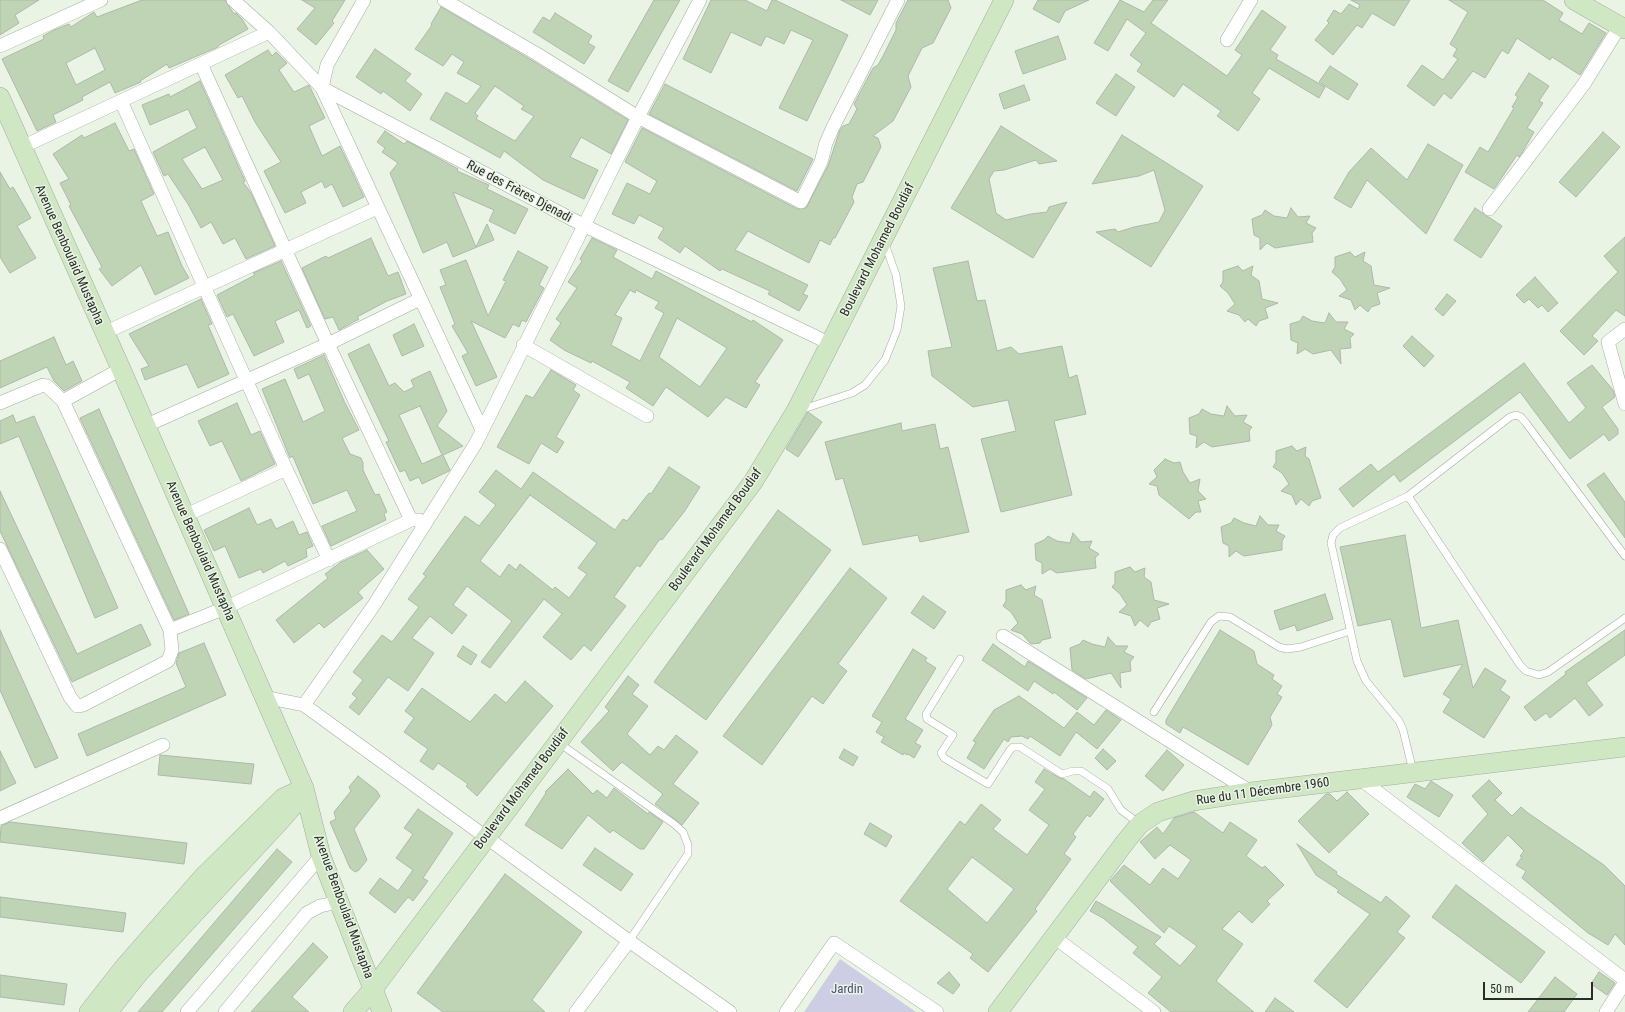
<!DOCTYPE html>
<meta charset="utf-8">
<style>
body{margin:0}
#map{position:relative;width:1625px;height:1012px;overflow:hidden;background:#e9f4e5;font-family:"Roboto Condensed",sans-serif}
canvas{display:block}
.scale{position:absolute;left:1483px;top:982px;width:110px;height:18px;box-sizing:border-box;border:2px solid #292d28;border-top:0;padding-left:5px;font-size:12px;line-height:14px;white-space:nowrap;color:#292d28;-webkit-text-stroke:3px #e9f4e5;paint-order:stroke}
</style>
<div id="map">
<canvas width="1625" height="1012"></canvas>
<div class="scale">50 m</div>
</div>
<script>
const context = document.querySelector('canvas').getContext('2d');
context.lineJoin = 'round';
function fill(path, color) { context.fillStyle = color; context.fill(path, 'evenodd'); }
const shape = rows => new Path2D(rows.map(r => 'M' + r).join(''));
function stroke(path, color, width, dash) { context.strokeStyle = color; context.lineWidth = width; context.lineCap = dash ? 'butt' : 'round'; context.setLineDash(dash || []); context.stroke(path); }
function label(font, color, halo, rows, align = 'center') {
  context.font = font + ' "Roboto Condensed",sans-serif'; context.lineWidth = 3; context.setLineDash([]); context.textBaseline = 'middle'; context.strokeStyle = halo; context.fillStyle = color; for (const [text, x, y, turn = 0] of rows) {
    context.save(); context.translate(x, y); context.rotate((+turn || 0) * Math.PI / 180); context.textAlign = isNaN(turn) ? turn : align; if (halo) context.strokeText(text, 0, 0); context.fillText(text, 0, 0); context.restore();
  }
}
const green = shape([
 [840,959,916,1012,804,1012]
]);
const building = shape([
 [0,0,39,0,15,15,19,23,0,35,0,0],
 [142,0,225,0,234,14,236,13,242,19,248,29,219,45,218,47,169,68,167,64,140,81,141,82,115,93,110,82,82,97,83,100,53,115,56,122,37,131,2,59,44,39,43,36,54,30,69,24,71,27,94,12,97,17,142,0],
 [95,48,105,70,76,85,66,63,95,48],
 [302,0,345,0,332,21,334,23,316,45,297,29,315,8,302,0],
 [654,0,680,0,628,92,608,81,654,0],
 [711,0,745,0,767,11,772,0,775,0,848,35,807,121,779,108,813,40,791,30,784,44,766,36,761,46,731,32,711,73,683,59,711,0],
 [841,0,878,0,870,15,841,0],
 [908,0,948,0,951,8,933,43,922,48,908,76,911,87,893,121,873,136,878,138,881,147,863,182,857,184,852,197,854,202,835,238,833,238,830,245,820,240,809,263,748,231,735,250,808,285,803,294,808,296,799,311,768,294,770,291,722,269,720,271,685,246,680,253,658,238,664,228,639,215,634,224,612,214,627,183,650,194,657,181,625,162,642,128,797,209,806,208,828,166,840,130,843,126,849,124,857,109,854,104,873,68,878,65,883,56,896,30,896,23,908,0],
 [1038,0,1089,0,1065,11,1059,23,1033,9,1038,0],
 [1120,0,1144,12,1153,0,1168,0,1151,23,1227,76,1242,55,1235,50,1262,10,1286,27,1270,50,1278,55,1276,59,1325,87,1319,98,1269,68,1252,93,1260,99,1238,131,1217,116,1221,111,1183,84,1174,97,1137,71,1142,64,1130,55,1146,33,1127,19,1108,51,1094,43,1120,0],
 [1351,0,1410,0,1394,26,1372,13,1362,28,1357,25,1333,55,1315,40,1329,23,1327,21,1334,10,1341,14,1349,4,1358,9,1360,5,1351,0],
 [1449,0,1543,0,1563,13,1559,20,1582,34,1589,23,1606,33,1580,75,1552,57,1550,60,1517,38,1508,54,1502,50,1485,78,1473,71,1451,99,1444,93,1434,106,1407,86,1422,65,1443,80,1458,59,1453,56,1457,49,1450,44,1468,12,1449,0],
 [441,7,533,61,628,120,611,154,581,137,570,157,598,170,584,199,543,180,504,151,500,158,430,119,446,92,467,104,481,86,457,73,464,62,452,54,443,66,415,49,432,25,431,24,441,7],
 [495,86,524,106,521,109,534,116,515,141,476,119,478,116,475,113,495,86],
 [555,13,592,36,588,43,595,47,584,64,533,32,543,17,550,21,555,13],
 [1058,36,1066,59,1023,74,1015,51,1058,36],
 [375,49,411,74,405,81,422,94,410,111,383,91,381,94,356,77,375,49],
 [268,50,272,56,276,52,287,63,279,70,294,92,309,85,310,87,325,118,309,126,322,156,340,146,364,197,343,207,332,184,325,188,322,181,301,192,306,203,285,213,264,171,281,162,255,122,242,96,238,98,225,75,268,50],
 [1330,66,1358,84,1348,100,1319,82,1330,66],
 [1529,73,1549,86,1539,101,1543,103,1527,128,1534,132,1522,153,1519,157,1517,155,1494,189,1465,172,1480,147,1488,152,1514,108,1512,107,1518,97,1515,95,1529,73],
 [1116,74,1135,87,1116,116,1096,103,1116,74],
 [200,81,245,181,243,182,251,193,275,246,246,259,235,238,223,244,211,222,201,228,188,204,168,174,164,176,153,152,197,128,188,109,150,125,142,105,169,94,170,97,200,81],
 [205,147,223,180,202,189,182,159,205,147],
 [665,84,813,159,797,191,649,114,665,84],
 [1024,85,1030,100,1004,109,999,94,1024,85],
 [115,123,129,151,134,149,154,194,141,201,157,236,168,232,182,266,189,278,155,295,141,265,112,286,99,269,102,267,69,206,71,205,60,183,69,179,53,154,82,135,84,138,115,123],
 [1001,126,1057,161,1039,164,1036,160,1004,170,994,171,989,179,996,213,1006,220,1031,214,1047,212,1049,207,1067,202,1033,258,951,208,1001,126],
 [385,131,404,144,407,141,458,169,457,171,489,185,487,189,528,209,515,234,489,221,494,210,453,192,476,247,487,224,494,240,453,257,447,242,423,253,390,173,398,163,382,152,385,148,377,142,385,131],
 [1603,132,1620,147,1576,197,1559,182,1603,132],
 [1122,135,1203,186,1151,267,1096,232,1115,229,1118,232,1134,227,1159,222,1165,210,1154,170,1139,176,1092,184,1122,135],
 [1428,144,1463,165,1426,234,1367,180,1351,208,1334,198,1349,172,1371,148,1407,180,1428,144],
 [0,172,10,189,13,187,31,218,17,226,36,258,10,273,0,257,0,172],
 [1291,208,1298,217,1310,216,1306,223,1316,228,1312,233,1313,242,1275,248,1267,243,1260,250,1260,238,1254,235,1252,219,1262,215,1265,210,1274,216,1287,218,1291,208],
 [1475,208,1502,226,1481,258,1454,240,1475,208],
 [1625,237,1625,316,1616,310,1592,336,1598,341,1584,355,1560,331,1618,272,1604,256,1625,237],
 [371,238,388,276,398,272,406,294,387,301,357,317,359,319,339,330,333,317,325,319,302,268,326,256,328,258,371,238],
 [592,238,617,250,613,257,652,279,656,271,752,322,753,320,783,340,755,382,760,385,746,408,726,397,708,417,666,387,653,406,626,388,630,382,592,361,591,363,564,350,550,340,561,323,556,319,577,288,568,282,582,261,580,259,592,238],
 [630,290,635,293,636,290,659,302,655,308,664,313,640,361,611,345,622,318,615,315,630,290],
 [677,318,727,348,700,387,659,357,677,318],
 [518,251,548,267,539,285,544,288,526,322,522,320,519,327,513,324,505,338,471,321,497,377,476,386,462,356,468,353,452,326,455,324,440,287,446,285,440,270,466,260,488,316,506,281,503,280,518,251],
 [1350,252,1355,257,1365,252,1363,261,1371,266,1374,285,1390,288,1377,293,1380,304,1371,307,1368,312,1360,305,1355,310,1351,300,1339,296,1347,290,1340,279,1332,272,1335,267,1335,257,1350,252],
 [281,261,311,326,307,328,299,310,275,321,284,342,254,356,233,314,227,317,217,295,255,275,253,273,281,261],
 [968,261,977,301,985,300,997,351,1011,347,1019,354,1062,346,1069,378,1077,375,1086,414,1054,421,1072,495,1001,512,981,439,1016,431,1008,400,973,407,932,376,928,351,952,347,933,268,968,261],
 [1238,266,1243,271,1253,266,1251,275,1259,281,1262,299,1278,303,1265,308,1268,318,1259,321,1256,326,1248,319,1245,322,1239,315,1227,311,1235,304,1228,293,1220,286,1223,282,1223,271,1238,266],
 [1535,277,1558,303,1548,312,1542,305,1538,308,1529,299,1524,303,1516,295,1535,277],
 [1447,294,1456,301,1443,316,1435,309,1447,294],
 [201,299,212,324,208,325,229,374,198,388,187,364,145,380,141,369,149,366,129,334,201,299],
 [1329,313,1336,322,1348,322,1344,329,1354,334,1350,338,1351,348,1340,349,1341,364,1331,350,1313,354,1305,349,1297,354,1298,343,1291,340,1290,324,1300,321,1303,316,1312,321,1325,323,1329,313],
 [414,324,424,346,402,356,393,335,414,324],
 [1412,336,1434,356,1424,367,1403,346,1412,336],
 [54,337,66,365,73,361,82,381,64,391,54,381,47,367,0,388,0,361,54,337],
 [369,344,389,386,395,383,404,392,414,387,411,380,430,371,447,411,437,426,463,446,443,455,450,470,449,471,422,484,419,477,410,481,405,470,400,472,386,442,389,441,348,354,369,344],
 [420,406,442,455,422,464,399,415,420,406],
 [324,355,344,401,359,430,342,438,350,454,361,458,363,463,363,470,375,495,379,494,387,512,384,514,386,520,331,546,322,526,357,511,347,490,313,504,294,459,292,456,290,458,262,389,285,379,303,422,325,411,309,374,298,379,294,369,324,355],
 [1524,363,1569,423,1586,408,1567,383,1592,365,1613,390,1615,397,1602,407,1618,429,1618,434,1609,441,1604,434,1570,459,1520,392,1400,482,1394,474,1353,507,1339,489,1371,464,1378,472,1524,363],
 [551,370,576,385,573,390,580,395,556,437,564,442,557,453,541,443,529,464,497,447,526,395,533,398,551,370],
 [237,403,251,435,260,431,275,464,241,481,222,441,210,446,198,421,237,403],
 [1227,406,1235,416,1247,415,1243,422,1252,427,1249,431,1250,441,1212,447,1204,442,1196,448,1197,436,1190,434,1189,418,1199,414,1202,409,1211,414,1224,416,1227,406],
 [99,409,189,614,174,620,80,418,99,409],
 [808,412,822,422,798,457,786,449,808,412],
 [13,415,16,423,34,416,118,608,95,618,19,436,0,444,0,421,13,415],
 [901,423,902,431,935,424,940,449,948,447,969,532,920,542,918,535,863,545,843,478,836,480,825,442,901,423],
 [1292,446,1297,451,1306,447,1305,456,1309,459,1321,498,1312,501,1309,506,1301,499,1296,505,1292,495,1281,491,1289,484,1282,473,1273,467,1276,462,1276,451,1292,446],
 [1165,459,1174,463,1180,462,1183,472,1190,483,1200,479,1198,491,1206,499,1198,501,1201,512,1196,512,1189,519,1159,495,1157,486,1149,484,1157,477,1154,470,1165,459],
 [669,467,700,487,684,512,662,540,660,539,640,567,637,565,614,597,626,606,591,651,584,645,571,660,543,637,562,614,544,599,490,668,481,662,512,621,467,586,453,605,467,615,452,634,430,616,412,638,434,653,408,691,388,677,359,715,349,707,357,698,352,694,363,680,353,672,382,635,392,642,419,607,408,599,426,576,423,574,448,539,465,516,479,526,496,505,479,492,496,470,521,489,533,472,615,530,623,519,627,521,649,493,651,494,669,467],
 [530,495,597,543,578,568,587,574,569,598,555,587,553,590,520,564,516,570,509,564,500,577,480,561,530,495],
 [1604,473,1625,502,1625,538,1587,485,1604,473],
 [0,491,77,654,141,624,151,645,72,682,0,531,0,491],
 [249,508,257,525,271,519,276,529,293,521,299,535,307,532,313,546,306,549,307,557,288,566,285,561,263,573,261,569,239,578,225,546,214,551,204,530,249,508],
 [778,510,831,550,706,720,654,682,778,510],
 [1260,516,1268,525,1279,525,1276,531,1285,536,1282,541,1282,550,1244,556,1236,551,1229,557,1229,546,1223,543,1221,527,1231,523,1234,518,1244,523,1256,526,1260,516],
 [1073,533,1081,542,1092,541,1089,548,1099,554,1095,558,1096,568,1057,573,1050,569,1042,574,1042,563,1036,560,1035,544,1044,540,1048,536,1057,541,1070,543,1073,533],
 [1405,535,1421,628,1458,620,1473,688,1485,668,1506,681,1500,690,1510,697,1484,738,1443,712,1451,699,1443,694,1463,664,1404,677,1391,619,1358,626,1340,547,1405,535],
 [367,550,384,569,358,592,363,598,324,628,319,623,294,643,276,620,328,578,325,574,341,562,367,550],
 [1130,567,1135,572,1145,568,1144,577,1151,582,1154,600,1169,604,1157,608,1160,619,1151,622,1148,627,1140,620,1135,626,1131,616,1119,612,1127,605,1120,594,1112,587,1115,583,1115,572,1130,567],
 [850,568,887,598,838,664,847,671,823,704,812,696,762,765,723,736,850,568],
 [1021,585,1026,590,1036,586,1034,595,1042,600,1051,638,1042,640,1040,643,1031,644,1022,634,1011,630,1018,623,1011,612,1003,606,1006,601,1006,590,1021,585],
 [1325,594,1333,619,1297,631,1295,625,1280,630,1274,611,1325,594],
 [923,596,946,612,934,629,911,613,923,596],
 [0,630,58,758,35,768,0,690,0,630],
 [1220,630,1254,651,1257,664,1274,675,1272,679,1282,686,1277,694,1282,697,1270,717,1272,725,1248,765,1183,727,1180,733,1166,724,1166,720,1220,630],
 [1625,630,1625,655,1586,683,1603,705,1589,716,1575,698,1550,718,1546,713,1535,721,1524,707,1566,674,1565,672,1625,630],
 [1108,637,1116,646,1128,646,1124,652,1134,657,1130,662,1131,671,1120,673,1121,688,1111,673,1086,679,1072,670,1070,648,1080,644,1083,640,1092,644,1105,647,1108,637],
 [204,643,226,695,87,756,78,734,186,687,176,663,179,653,204,643],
 [993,644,1025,667,1028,661,1087,698,1077,710,1054,692,1053,694,1034,681,1028,691,982,660,993,644],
 [463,646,477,655,471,665,457,656,463,646],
 [913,649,927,658,925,661,936,668,905,719,923,730,915,743,921,746,914,758,908,754,907,755,904,753,903,755,881,742,884,737,876,732,882,722,872,716,913,649],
 [628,676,639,685,632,694,648,706,627,734,650,755,658,746,664,750,676,735,698,752,673,784,699,803,682,825,655,804,663,794,622,762,613,771,581,742,609,711,605,707,628,676],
 [525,681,553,706,477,796,466,786,468,784,438,763,433,770,420,761,428,749,404,732,414,718,405,711,422,688,470,722,495,694,506,703,525,681],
 [1019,696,1064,728,1077,712,1094,725,1106,710,1121,720,1097,749,1076,732,1060,756,1030,736,1028,739,1022,736,1011,737,1008,742,1004,739,984,769,967,758,976,742,973,741,994,710,1019,696],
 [844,749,858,757,853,766,839,758,844,749],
 [1103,749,1116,761,1107,770,1095,758,1103,749],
 [1167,750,1184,765,1163,791,1145,776,1167,750],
 [0,751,16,783,0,791,0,751],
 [160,755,254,764,251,784,158,775,160,755],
 [568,769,593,794,597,790,607,798,614,788,648,814,649,812,663,822,644,849,640,849,613,830,610,833,588,815,562,849,525,825,546,793,545,792,568,769],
 [1044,769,1060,778,1064,779,1090,797,1094,791,1104,799,1090,817,1087,815,1073,834,1076,837,1064,854,1071,859,1035,909,1037,911,988,972,970,958,973,954,900,901,960,821,965,825,981,804,1001,820,993,829,1027,855,1049,825,1029,810,1045,789,1035,782,1044,769],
 [972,857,1014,889,987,923,947,889,972,857],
 [358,776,377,791,380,796,354,829,367,860,359,870,355,872,350,868,330,822,336,819,334,812,351,791,349,787,358,776],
 [1489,780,1502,793,1495,800,1512,816,1521,807,1528,813,1604,865,1625,886,1625,945,1615,934,1608,945,1588,933,1522,878,1526,871,1516,865,1522,857,1520,856,1524,851,1508,835,1483,862,1462,843,1488,814,1472,796,1489,780],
 [1431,781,1453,795,1439,817,1407,797,1415,784,1425,789,1431,781],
 [1347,792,1369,814,1329,853,1298,821,1326,794,1330,794,1337,801,1347,792],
 [418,809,453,833,423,878,428,881,413,901,408,897,395,913,369,893,380,878,398,891,413,870,396,858,413,834,404,828,418,809],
 [1194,812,1223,833,1230,822,1257,840,1246,856,1262,868,1265,866,1284,885,1267,901,1270,904,1252,923,1239,911,1222,929,1243,944,1216,981,1254,1012,1171,1012,1148,993,1162,977,1133,953,1138,947,1103,918,1090,911,1096,901,1161,937,1154,944,1180,966,1197,946,1169,926,1164,933,1110,881,1124,865,1150,885,1163,868,1178,879,1191,860,1170,845,1155,859,1140,842,1157,827,1163,834,1174,818,1194,812],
 [10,822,187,843,184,864,0,842,1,826,10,822],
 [870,823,892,836,886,847,864,834,870,823],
 [1297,844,1337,872,1336,874,1381,903,1386,896,1410,916,1397,932,1405,938,1347,1008,1314,981,1370,914,1337,892,1339,890,1316,875,1297,844],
 [595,848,633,874,621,891,583,865,595,848],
 [277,849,292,862,162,1012,138,1012,277,849],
 [505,874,582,932,532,1000,545,1012,443,1012,417,993,505,874],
 [1456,885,1545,952,1521,983,1432,917,1456,885],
 [0,897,126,913,123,932,0,917,0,897],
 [313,943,328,957,292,997,309,1012,251,1012,313,943],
 [949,972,960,985,953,994,937,983,949,972],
 [1599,972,1615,983,1607,995,1591,984,1599,972],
 [0,975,67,984,64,1005,0,997,0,975],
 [1555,977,1577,994,1564,1012,1528,1012,1555,977],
 [1275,998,1294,1012,1265,1012,1275,998]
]);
const lane = shape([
 [800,410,852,393,865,385,885,360,897,330,901,306,896,275,885,244],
 [1408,496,1520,665,1526,671,1539,675,1548,672,1625,618],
 [960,659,926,714,927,719,953,735,941,753,944,758,988,784,1010,750,1013,747,1020,747,1062,774,1073,771,1081,771,1108,789,1121,810,1140,824],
 [1154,712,1211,622,1219,616,1230,617,1279,647,1287,649,1301,647,1350,631],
 [559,743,674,824,683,832,688,845,688,854,629,941],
 [1413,771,1403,730,1399,721,1366,681,1357,661,1331,543,1333,535,1340,528,1408,496,1510,417,1516,415,1521,417,1526,423,1625,556]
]);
const street = shape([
 [233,0,269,32,322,88,583,225,831,344],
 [364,0,327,65,322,88,482,430],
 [444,0,537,54,638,117,801,202,821,162,826,143,833,127,898,0],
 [1227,40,1251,0],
 [0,46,101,0],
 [201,64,328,344,411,520],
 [121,101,286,469,329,560],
 [22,147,269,32],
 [1489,209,1584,84,1620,26],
 [1625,329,1608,342,1625,404],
 [104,333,377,208],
 [523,345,647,416],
 [63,401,121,369],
 [0,403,43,385,47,386,63,401,170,630,172,650,168,661,83,705,77,706,70,697,0,549],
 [145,426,328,344,420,299],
 [184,516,286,469],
 [170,630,225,608,411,520,419,520],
 [1003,636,1251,792],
 [264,697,304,705,629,941,730,1012],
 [304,705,374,605,476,443,638,117,700,0],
 [1359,778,1625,980],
 [0,818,163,745],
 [1054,937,1154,1012],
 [187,1012,321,856],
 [225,1012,307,913,320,906,339,902],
 [576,1012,629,941],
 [786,1012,834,943,937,1012],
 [1606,1012,1625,982]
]);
const secondary = shape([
 [1574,0,1625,29],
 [0,97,121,369,304,788,321,856,382,1012],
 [89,1012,126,965,203,877,283,798,304,788],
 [108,1012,138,974,280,821,294,805,304,788],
 [353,1012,373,989,753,482,796,411,1004,0],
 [998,1012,1126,841,1140,824,1158,812,1193,801,1251,792,1625,747]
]);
const streetNames = [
 ["Rue des Frères Djenadi",519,192,28],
 ["Boulevard Mohamed Boudiaf",878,250,-63],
 ["Avenue Benboulaid Mustapha",69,255,66],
 ["Boulevard Mohamed Boudiaf",716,530,-54],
 ["Avenue Benboulaid Mustapha",200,551,66],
 ["Boulevard Mohamed Boudiaf",522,789,-53],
 ["Rue du 11 Décembre 1960",1263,792,-8],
 ["Avenue Benboulaid Mustapha",343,907,70]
];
const parkNames = [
 ["Jardin",847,990]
];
fill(green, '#cdcee4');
fill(building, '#bed4b5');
stroke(building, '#aeb8aa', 1);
stroke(lane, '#a3ad9f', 8);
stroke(street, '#a3ad9f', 14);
stroke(secondary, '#a3ad9f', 20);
stroke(lane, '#fff', 7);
stroke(street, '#fff', 13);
stroke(secondary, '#cfe7c3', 19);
label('13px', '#292d28', '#e9f4e5', streetNames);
label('13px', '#4d4c7c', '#e9f4e5', parkNames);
</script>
